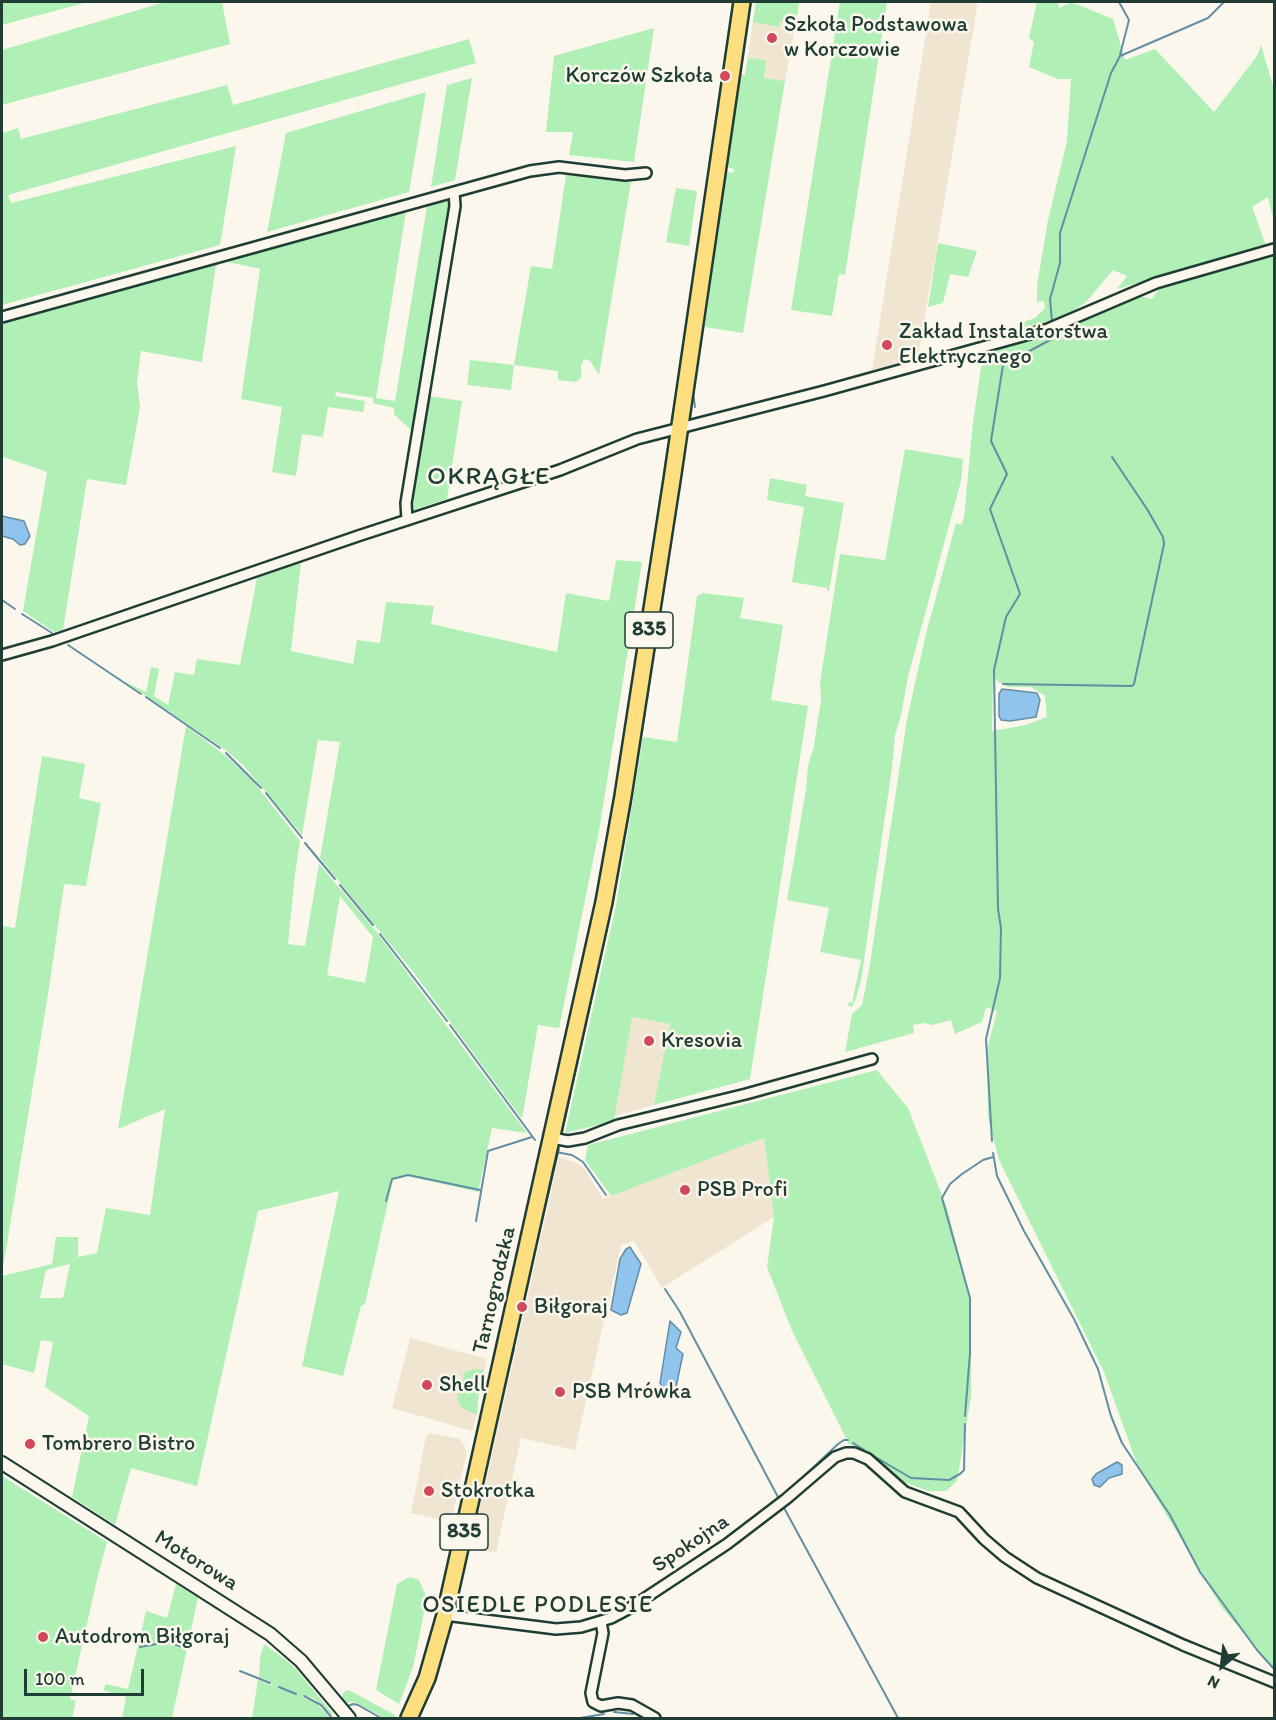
<!DOCTYPE html>
<meta charset="utf-8">
<style>
body{margin:0}
#map{position:relative;width:1276px;height:1720px;overflow:hidden;background:#fbf7ec;font-family:Itim,sans-serif}
canvas{display:block}
.frame{position:absolute;inset:0;border:3px solid #1f3d34;pointer-events:none}
.north{position:absolute;left:1192px;top:1636px;width:60px;height:60px;-webkit-text-stroke:4px #fbf7ec;paint-order:stroke;rotate:208deg;font-size:16px;font-weight:700;line-height:24px;text-align:center;color:#1f3d34}
.north::after{content:'';display:block;margin:auto;width:21px;height:27px;background:#1f3d34;clip-path:polygon(50% 0,100% 100%,50% 72%,0 100%)}
.scale{position:absolute;left:24px;top:1669px;width:120px;height:27px;box-sizing:border-box;border:3px solid #1f3d34;border-top:0;padding-left:8px;font-size:18px;line-height:21px;white-space:nowrap;color:#1f3d34;-webkit-text-stroke:4px #fbf7ec;paint-order:stroke}
</style>
<div id="map">
<canvas width="1276" height="1720"></canvas>
<div class="frame"></div>
<div class="north">N</div>
<div class="scale">100 m</div>
</div>
<script>
const context = document.querySelector('canvas').getContext('2d');
context.lineJoin = 'round';
function fill(path, color) { context.fillStyle = color; context.fill(path, 'evenodd'); }
const shape = rows => new Path2D(rows.map(r => 'M' + r).join(''));
function stroke(path, color, width, dash) { context.strokeStyle = color; context.lineWidth = width; context.lineCap = dash ? 'butt' : 'round'; context.setLineDash(dash || []); context.stroke(path); }
function label(font, color, halo, rows, align = 'center') {
  context.font = font + ' Itim,sans-serif'; context.lineWidth = 5; context.setLineDash([]); context.textBaseline = 'middle'; context.strokeStyle = halo; context.fillStyle = color; for (const [text, x, y, turn = 0] of rows) {
    context.save(); context.translate(x, y); context.rotate((+turn || 0) * Math.PI / 180); context.textAlign = isNaN(turn) ? turn : align; if (halo) context.strokeText(text, 0, 0); context.fillText(text, 0, 0); context.restore();
  }
}
const built = shape([
 [756,2,799,4,785,81,745,75],
 [931,2,978,2,918,357,872,370],
 [631,1017,670,1024,654,1105,615,1116],
 [764,1138,774,1217,662,1288,634,1241,621,1245,575,1450,521,1438,496,1553,471,1548,559,1157,575,1162,584,1168,603,1199],
 [410,1338,487,1359,478,1399,477,1415,472,1431,392,1408],
 [430,1433,460,1439,467,1451,451,1522,411,1513,426,1437]
]);
const green = shape([
 [2,2,88,2,2,25],
 [165,2,222,2,230,44,2,105,2,50],
 [756,2,799,2,796,23,780,21,779,27,753,22],
 [840,2,887,2,845,275,839,274,832,316,791,310],
 [1037,2,1058,2,1059,8,1070,3,1076,4,1113,19,1125,60,1155,49,1214,112,1257,56,1261,45,1274,89,1274,222,1268,197,1252,207,1266,246,1117,289,1127,276,1113,270,1086,302,1063,317,1020,329,1021,323,1035,318,1045,308,1044,301,1037,302,1037,285,1048,220,1067,141,1071,79,1058,79,1029,67,1034,42,1029,38],
 [654,28,634,162,569,155,573,132,546,132,554,56],
 [469,39,476,63,8,195,11,203,236,146,220,245,2,305,2,133,18,128,21,139,227,85,233,105],
 [748,58,766,60,764,78,785,81,743,333,705,327,726,172,733,173,734,169,727,167,740,75,745,75],
 [472,78,455,180,431,187,447,85],
 [426,92,409,192,267,232,286,133],
 [566,175,631,182,599,375,590,361,584,359,581,365,581,378,576,382,558,380,558,371,514,365,511,390,467,385,470,360,514,365,531,266,552,269],
 [676,188,697,191,689,246,666,242],
 [447,201,450,205,413,432,394,414,394,408,373,403,373,398,336,392,335,396,365,401,363,412,328,407,323,437,302,434,296,476,272,472,282,407,241,399,260,269,223,261,406,212,376,398,395,401,427,206],
 [938,243,977,251,968,277,950,274,943,303,928,307],
 [1274,256,1274,1668,1222,1608,1138,1467,1104,1372,999,1160,988,1118,987,1050,997,1011,986,1007,982,1022,955,1034,951,1020,933,1025,924,1023,913,1025,914,1033,845,1052,852,1014,862,1005,869,970,907,719,926,634,956,523,961,525,964,518,973,422,981,368,985,359,981,355,1054,334,1057,334,1056,338,1058,338,1061,333,1059,329,1126,299,1139,296,1152,299,1159,289],
 [993,676,999,682,1008,687,1031,687,1045,696,1047,717,1026,725,992,731],
 [216,264,202,362,141,351,137,383,140,407,126,485,87,479,63,630,54,632,23,611,47,472,3,457,2,462,2,324],
 [428,396,462,401,447,499,410,511],
 [905,449,963,459,961,481,908,677,901,715,895,735,892,768,861,981,855,1001,852,1007,848,1006,849,1002,852,1003,861,960,820,952,829,908,787,900,806,789,808,766,814,746,821,699,820,683,840,554,885,560],
 [770,478,807,485,805,496,844,503,829,591,827,591,827,588,792,582,804,507,767,500],
 [616,560,642,562,599,831,559,1028,538,1025,522,1119,414,973,320,858,340,742,318,740,302,835,243,765,227,751,124,681,146,692,151,667,159,669,154,696,168,705,175,672,194,675,197,659,240,665,257,578,301,562,291,651,353,664,357,640,380,643,386,602,434,606,431,624,557,652,566,593,609,601],
 [703,593,744,598,740,618,783,625,771,700,808,706,750,1079,654,1105,670,1024,632,1017,614,1121,565,1133,616,905,643,737,677,742,697,596],
 [186,726,226,756,252,780,300,841,295,874,288,944,305,946,319,864,375,930,527,1133,492,1128,478,1192,408,1176,393,1180,365,1304,361,1306,343,1376,302,1366,339,1191,258,1211,197,1486,131,1468,115,1525,72,1497,89,1416,45,1387,53,1342,41,1340,34,1373,2,1364,2,1276,52,1264,56,1237,78,1237,78,1257,97,1253,106,1208,150,1215,165,1109,118,1129],
 [340,896,373,937,365,983,327,975],
 [70,1264,63,1298,40,1298,46,1270],
 [42,756,85,764,79,798,101,803,86,886,64,884,49,988,2,1274,2,926,15,928],
 [877,1070,908,1108,947,1208,971,1300,971,1396,957,1481,946,1491,928,1491,899,1480,882,1465,849,1444,793,1333,767,1267,774,1217,764,1138,611,1196,585,1160,588,1145],
 [476,1369,484,1370,478,1399,477,1415,462,1408,457,1399,465,1372],
 [2,1476,107,1542,98,1575,70,1699,76,1701,72,1718,2,1718],
 [410,1577,419,1580,427,1598,413,1667,399,1704,376,1690,397,1584],
 [176,1584,198,1598,172,1718,122,1718,126,1697,103,1690,106,1684,128,1689,146,1611,167,1618],
 [264,1644,287,1661,297,1670,333,1714,331,1715,315,1699,303,1695,302,1697,317,1704,330,1718,252,1718,258,1680,271,1685,272,1683,259,1677,260,1658],
 [349,1690,395,1715,394,1718,385,1718,354,1702,349,1702,345,1705,342,1701,342,1695,345,1691]
]);
const water = shape([
 [2,516,24,521,30,536,25,544,20,545,13,539,2,536,2,516],
 [1002,689,1037,693,1040,700,1036,717,1010,721,1001,720,999,716,999,694,1002,689],
 [630,1247,641,1264,627,1313,621,1315,611,1310,620,1259,626,1249,630,1247],
 [670,1321,681,1332,676,1348,683,1354,676,1387,672,1391,662,1387,660,1383,670,1321],
 [1117,1462,1122,1465,1122,1474,1109,1478,1100,1487,1094,1485,1092,1479,1096,1474,1117,1462]
]);
const stream = shape([
 [1119,2,1129,20,1120,55],
 [733,6,734,2],
 [731,23,732,15],
 [744,45,745,37],
 [711,160,716,124],
 [727,163,742,59],
 [699,239,709,172],
 [692,286,698,251],
 [687,320,691,295],
 [1052,321,1050,299,1060,263,1060,233,1111,73,1120,56,1208,18,1224,2],
 [683,352,686,330],
 [676,397,681,364],
 [695,407,693,393,725,176],
 [672,419,674,408],
 [664,581,675,514],
 [647,588,668,447],
 [662,598,663,591],
 [2,600,15,609],
 [22,614,52,633],
 [68,645,141,694],
 [653,657,660,608],
 [633,682,646,596],
 [1003,684,1132,686,1134,684,1164,544,1163,537,1147,509,1112,457],
 [146,697,220,748],
 [647,700,651,669],
 [226,753,261,788],
 [632,791,645,712],
 [266,793,302,838],
 [613,811,630,704],
 [305,843,335,879],
 [340,885,373,925],
 [380,934,447,1021],
 [588,940,598,893],
 [450,1025,535,1140],
 [559,1067,583,960],
 [547,1120,556,1080],
 [562,1132,609,919,631,803],
 [992,1141,986,1039,1000,978,1001,928,998,909,994,670,1006,617,1020,594,990,509,1007,474,991,441,1003,365,1052,339,1052,336],
 [556,1152,572,1155,583,1162,606,1195],
 [993,1153,997,1176,1024,1231,1074,1319,1098,1369,1111,1416,1122,1443,1170,1515,1200,1572,1257,1650,1274,1669],
 [386,1201,392,1179,408,1175,480,1190],
 [476,1221,488,1151,532,1137],
 [522,1234,544,1137],
 [538,1237,559,1149],
 [533,1259,534,1253],
 [529,1275,530,1271],
 [665,1289,680,1312,779,1499],
 [498,1343,519,1248],
 [496,1353,496,1352],
 [510,1364,514,1349],
 [484,1405,490,1380],
 [499,1409,505,1381],
 [965,1416,970,1353,970,1298,942,1198,950,1184,962,1174,983,1160,993,1157],
 [853,1443,864,1450],
 [872,1455,911,1478,949,1480,960,1474,964,1470,965,1424],
 [786,1493,838,1444,844,1440,848,1440],
 [783,1506,898,1718],
 [1147,1622,1213,1652,1274,1676],
 [140,1647,168,1642,185,1648],
 [240,1671,270,1683],
 [279,1687,296,1694],
 [304,1696,321,1705,332,1718],
 [348,1706,353,1704,358,1705,381,1718],
 [614,1712,633,1714],
 [580,1718,604,1714],
 [640,1718,641,1718]
]);
const minor = shape([
 [2,317,530,171,559,167,625,175,646,173],
 [407,520,406,503,455,206,454,192],
 [2,655,52,641,358,536,560,470,637,439,824,391,1048,329,1156,283,1274,249],
 [552,1138,568,1141,585,1138,618,1125,746,1094,872,1059],
 [445,1615,556,1629,581,1627,611,1618,630,1608,727,1544,786,1499,835,1457,846,1453,854,1453,868,1459,905,1492,959,1512,984,1539,1005,1557,1037,1578,1183,1645,1274,1682],
 [601,1622,603,1633,591,1693,593,1702,601,1706,618,1703,632,1705,655,1718]
]);
const tertiary = shape([
 [2,1463,270,1634,301,1661,349,1718]
]);
const primary = shape([
 [409,1718,427,1678,445,1615,604,902,623,796,672,480,742,2]
]);
const markers = [
 [772,38,6,"#d1495b"],
 [725,76,6,"#d1495b"],
 [887,345,6,"#d1495b"],
 [649,1041,6,"#d1495b"],
 [685,1190,6,"#d1495b"],
 [522,1307,6,"#d1495b"],
 [427,1385,6,"#d1495b"],
 [560,1392,6,"#d1495b"],
 [30,1444,6,"#d1495b"],
 [429,1491,6,"#d1495b"],
 [43,1637,6,"#d1495b"]
];
const shields = [
 [649,630,48],
 [464,1532,48]
];
const shieldNames = [
 ["835",649,630],
 ["835",464,1532]
];
const poiNames = [
 ["Szkoła Podstawowa",784,25],
 ["w Korczowie",784,50],
 ["Korczów Szkoła",713,76,"right"],
 ["Zakład Instalatorstwa",899,332],
 ["Elektrycznego",899,357],
 ["Kresovia",661,1041],
 ["PSB Profi",697,1190],
 ["Biłgoraj",534,1307],
 ["Shell",439,1385],
 ["PSB Mrówka",572,1392],
 ["Tombrero Bistro",42,1444],
 ["Stokrotka",441,1491],
 ["Autodrom Biłgoraj",55,1637]
];
const streetNames = [
 ["Tarnogrodzka",495,1290,-77],
 ["Spokojna",691,1544,-34],
 ["Motorowa",196,1561,32]
];
const neighbourhoodNames = [
 ["OSIEDLE PODLESIE",538,1606]
];
const quarterNames = [
 ["OKRĄGŁE",489,477]
];
fill(built, '#f0e5d0');
fill(green, '#b0efb6');
fill(water, '#90c4ed');
stroke(water, '#638ea3', 1.5);
stroke(stream, '#638ea3', 2);
stroke(minor, '#1f3d34', 14);
stroke(tertiary, '#1f3d34', 16);
stroke(primary, '#1f3d34', 20);
stroke(minor, '#fbf7ec', 9);
stroke(tertiary, '#fbf7ec', 12);
stroke(primary, '#fedf80', 15);
for (const [x, y, r, color] of markers) { const dot = new Path2D(); dot.arc(x, y, r, 0, 2 * Math.PI); context.fillStyle = color; context.fill(dot); stroke(dot, '#fbf7ec', 2); }
for (const [x, y, w] of shields) { const box = new Path2D(); box.roundRect(x - w / 2, y - 18, w, 36, 4.5); context.fillStyle = '#fbf7ec'; context.fill(box); stroke(box, '#1f3d34', 1.5); }
label('bold 21px', '#1f3d34', null, shieldNames);
label('22px', '#1f3d34', '#fbf7ec', poiNames, 'left');
label('22px', '#1f3d34', '#fbf7ec', streetNames);
context.letterSpacing = '1.5px';
label('24px', '#1f3d34', '#fbf7ec', neighbourhoodNames);
context.letterSpacing = '0px';
context.letterSpacing = '1.5px';
label('26px', '#1f3d34', '#fbf7ec', quarterNames);
context.letterSpacing = '0px';
</script>
